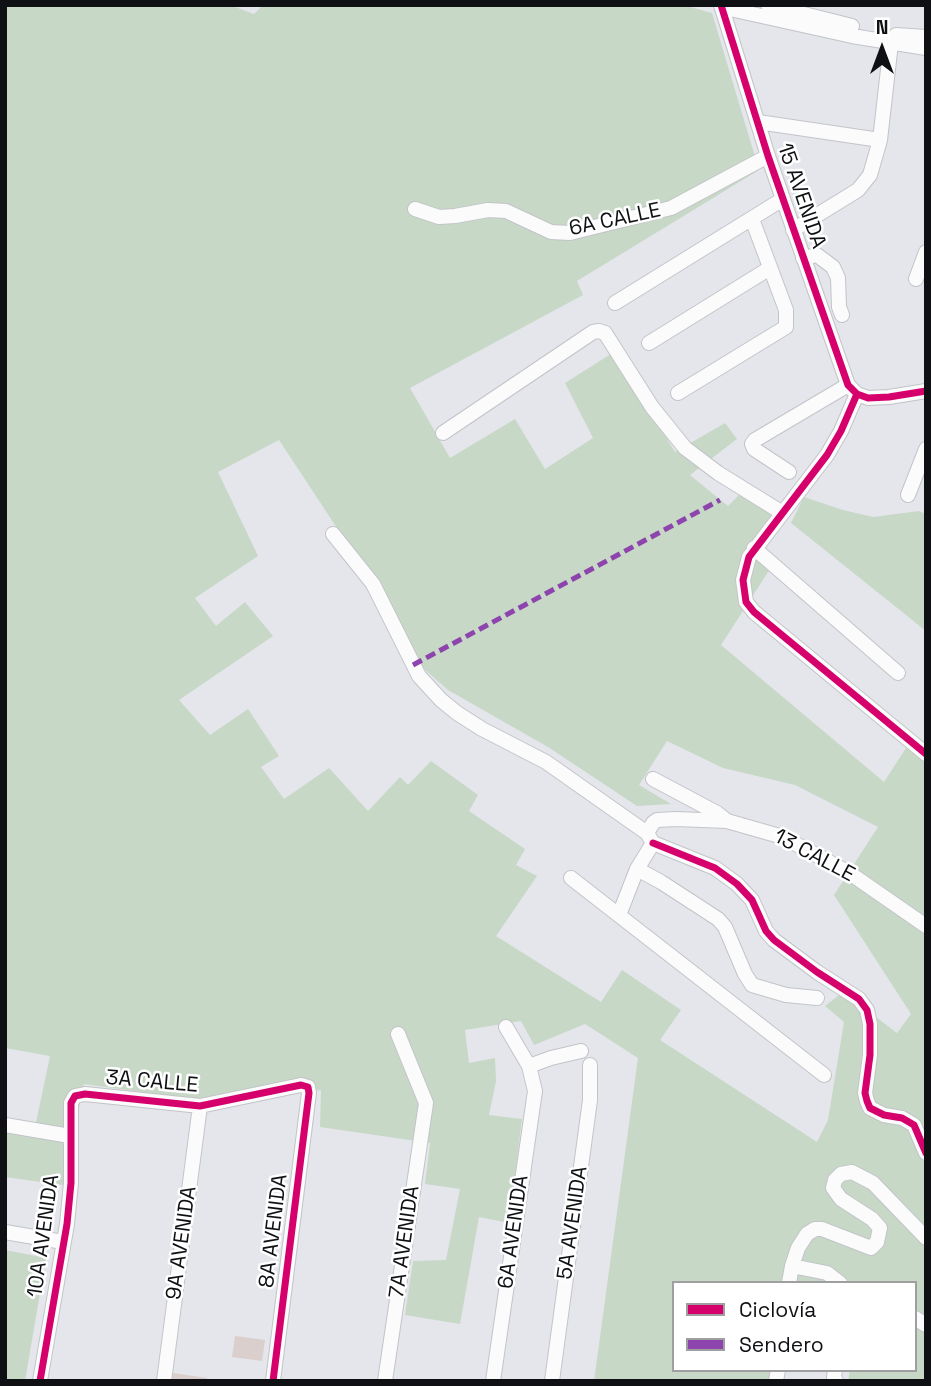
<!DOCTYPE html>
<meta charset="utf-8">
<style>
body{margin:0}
#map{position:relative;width:931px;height:1386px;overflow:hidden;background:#e4e6eb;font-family:"Space Grotesk",sans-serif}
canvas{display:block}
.frame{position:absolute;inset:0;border:7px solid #0e1013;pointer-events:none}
.legend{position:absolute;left:672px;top:1281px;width:245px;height:91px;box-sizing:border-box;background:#fff;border:2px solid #9f9fa1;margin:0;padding:9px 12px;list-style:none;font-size:21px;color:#0e1013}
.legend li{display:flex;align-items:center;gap:14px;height:35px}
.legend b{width:35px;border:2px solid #9f9fa1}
.north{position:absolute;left:847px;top:14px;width:70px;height:70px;-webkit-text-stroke:5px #fff;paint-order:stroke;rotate:0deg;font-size:19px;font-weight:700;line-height:28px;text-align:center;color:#0e1013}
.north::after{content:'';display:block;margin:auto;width:24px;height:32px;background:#0e1013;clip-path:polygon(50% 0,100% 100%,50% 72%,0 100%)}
</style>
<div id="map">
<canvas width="931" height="1386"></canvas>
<div class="frame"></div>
<ul class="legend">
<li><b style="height:9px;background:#d6006c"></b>Ciclovía</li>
<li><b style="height:9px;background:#8e44ad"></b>Sendero</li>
</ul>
<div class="north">N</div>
</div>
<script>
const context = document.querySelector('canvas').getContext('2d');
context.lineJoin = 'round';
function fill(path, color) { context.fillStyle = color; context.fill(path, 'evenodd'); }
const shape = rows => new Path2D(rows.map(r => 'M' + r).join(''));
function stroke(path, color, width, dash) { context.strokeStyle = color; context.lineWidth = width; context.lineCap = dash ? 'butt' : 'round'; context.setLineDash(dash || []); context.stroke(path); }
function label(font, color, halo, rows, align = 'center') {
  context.font = font + ' "Space Grotesk",sans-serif'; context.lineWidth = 5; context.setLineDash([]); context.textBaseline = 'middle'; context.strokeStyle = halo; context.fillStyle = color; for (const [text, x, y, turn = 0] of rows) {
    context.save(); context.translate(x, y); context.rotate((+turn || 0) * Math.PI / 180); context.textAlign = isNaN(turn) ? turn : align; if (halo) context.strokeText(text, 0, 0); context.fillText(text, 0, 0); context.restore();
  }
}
const green = shape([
 [5,5,230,5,254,14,263,5,683,5,712,13,759,170,577,281,583,295,410,388,450,458,515,419,545,469,593,438,565,383,614,352,675,452,725,423,737,439,690,475,728,506,739,495,774,516,748,552,770,569,721,645,884,782,906,748,926,758,926,1381,848,1381,850,1370,915,1370,915,1283,674,1283,674,1370,776,1370,775,1381,594,1381,638,1058,585,1024,534,1045,521,1021,465,1030,469,1063,495,1058,496,1081,489,1115,522,1119,509,1223,479,1217,460,1324,405,1315,413,1261,446,1260,460,1189,425,1184,430,1143,320,1127,321,1090,220,1103,84,1084,63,1185,5,1177,5,1132,33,1137,50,1056,5,1048],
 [279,440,335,525,414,660,448,690,548,747,637,806,671,804,639,785,667,741,723,768,795,785,878,827,834,895,911,1014,897,1033,843,992,825,1006,844,1022,828,1120,817,1142,660,1040,681,1010,622,970,601,1002,496,936,537,876,516,865,525,849,469,811,478,795,431,761,408,785,400,777,368,811,329,768,284,799,261,767,279,756,248,709,210,735,179,700,273,636,245,602,216,626,195,598,258,556,218,472],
 [804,497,843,510,873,517,919,511,926,514,926,631,791,523],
 [5,1250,46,1258,25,1381,5,1381]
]);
const building = shape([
 [235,1336,265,1340,262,1361,232,1357],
 [173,1373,207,1378,207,1381,172,1381]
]);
const minor = shape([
 [721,5,768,156,848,385,857,394,868,398,889,397,926,391],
 [724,5,730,9,852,36,926,48],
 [768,5,852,26],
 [896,35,926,37],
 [758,122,880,140],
 [415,209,439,217,455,216,488,210,506,211,551,232,570,233,671,208,768,156],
 [793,230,858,190,870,175,880,140,891,43],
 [803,258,817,255,833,267,838,278,839,307,842,315],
 [916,279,926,252],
 [615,303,783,199],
 [649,343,770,268],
 [678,393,786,327,786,310,752,219],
 [857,394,841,431,827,455,749,557,743,580,746,602,754,612,926,754],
 [443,433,593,332,599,331,605,333,652,407,685,448,718,473,781,512],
 [789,472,754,449,752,444,755,440,848,385],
 [908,495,926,449],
 [333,534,373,584,419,676,441,700,457,713,482,729,546,762,647,833],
 [754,548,898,673],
 [653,779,717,813,727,821],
 [653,843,715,868,737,884,752,900,766,931,774,940,817,972,859,999,867,1010,870,1024,870,1055,865,1093,867,1101,870,1108,884,1115,902,1118,914,1125,926,1153],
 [637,869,661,882,718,919,725,927,745,974,752,985,786,995,817,998],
 [571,878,824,1075],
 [619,915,637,869,653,843,647,833,653,823,657,820,676,819,727,821,783,837,851,874,926,926],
 [529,1066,551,1058,581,1051],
 [5,1125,70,1136],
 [5,1232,63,1242],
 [792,1266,827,1273,840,1283],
 [789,1283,792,1266,798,1248,807,1234,815,1229,822,1229,871,1248,877,1242,880,1228,872,1219,841,1199,833,1188,835,1180,841,1174,852,1172,873,1183,926,1238],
 [915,1318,926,1325],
 [835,1370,834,1377,836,1381],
 [40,1381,67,1224,71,1183,71,1103,75,1096,85,1094,200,1106,301,1085,308,1087,309,1093,273,1381],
 [164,1381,200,1106],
 [385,1381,426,1103,398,1034],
 [493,1381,535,1091,529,1066,506,1027],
 [552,1381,590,1100,590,1065],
 [776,1381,778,1370]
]);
const quiet = shape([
 [413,665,720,500]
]);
const cycleway = shape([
 [721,5,768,156,848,385,857,394,868,398,889,397,926,391],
 [857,394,841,431,827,455,749,557,743,580,746,602,754,612,926,754],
 [653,843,715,868,737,884,752,900,766,931,774,940,817,972,859,999,867,1010,870,1024,870,1055,865,1093,867,1101,870,1108,884,1115,902,1118,914,1125,926,1153],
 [40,1381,67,1224,71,1183,71,1103,75,1096,85,1094,200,1106,301,1085,308,1087,309,1093,273,1381]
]);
const streetNames = [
 ["15 AVENIDA",801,196,71],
 ["6A CALLE",615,220,-12],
 ["13 CALLE",814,856,28],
 ["3A CALLE",152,1082,5],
 ["5A AVENIDA",573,1223,-82],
 ["8A AVENIDA",274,1231,-83],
 ["6A AVENIDA",514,1232,-82],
 ["10A AVENIDA",44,1236,-82],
 ["7A AVENIDA",405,1242,-82],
 ["9A AVENIDA",182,1243,-82]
];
fill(green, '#c7d8c7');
fill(building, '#dacfcc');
stroke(minor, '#c2c4c8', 16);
stroke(minor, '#fbfbfc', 14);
stroke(quiet, '#8e44ad', 5, [10, 5]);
stroke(cycleway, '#d6006c', 7);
label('21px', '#0e1013', '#fff', streetNames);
</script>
